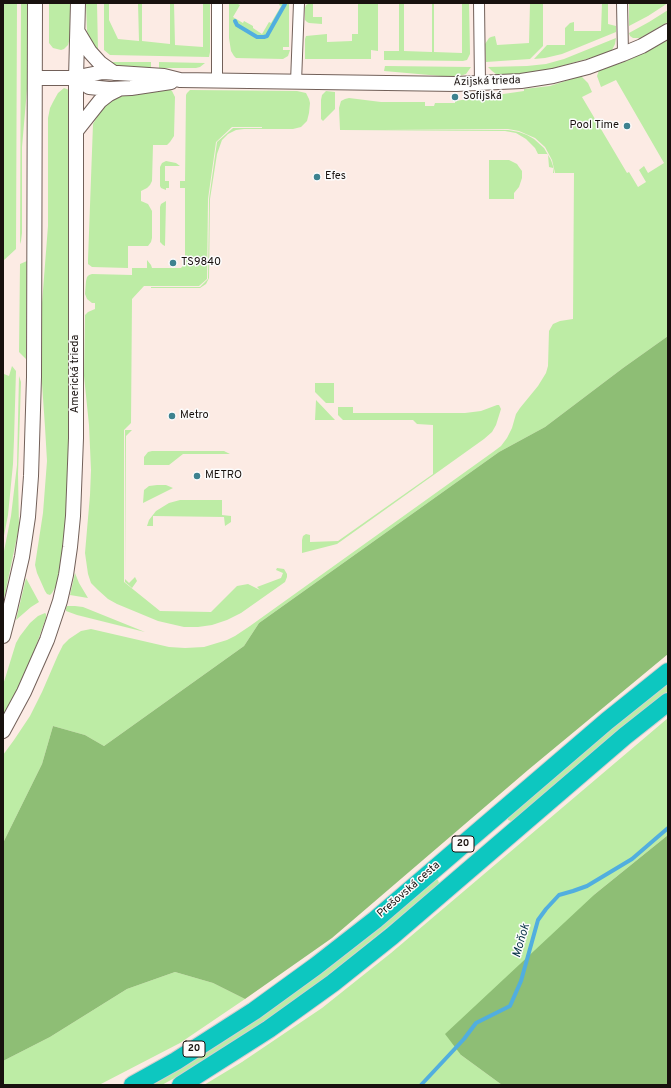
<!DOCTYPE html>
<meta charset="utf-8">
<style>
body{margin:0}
#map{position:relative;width:671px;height:1088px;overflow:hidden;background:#fcebe4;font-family:Overpass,sans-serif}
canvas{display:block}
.frame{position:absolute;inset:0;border:4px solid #18110e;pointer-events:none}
</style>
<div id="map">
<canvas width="671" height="1088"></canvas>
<div class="frame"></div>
</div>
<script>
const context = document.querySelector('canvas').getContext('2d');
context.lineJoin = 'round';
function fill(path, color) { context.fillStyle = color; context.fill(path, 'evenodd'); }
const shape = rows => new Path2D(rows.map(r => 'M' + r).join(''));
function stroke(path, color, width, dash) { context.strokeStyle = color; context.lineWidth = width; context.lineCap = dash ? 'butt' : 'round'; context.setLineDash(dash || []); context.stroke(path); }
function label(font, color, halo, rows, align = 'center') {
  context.font = font + ' Overpass,sans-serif'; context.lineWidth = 3; context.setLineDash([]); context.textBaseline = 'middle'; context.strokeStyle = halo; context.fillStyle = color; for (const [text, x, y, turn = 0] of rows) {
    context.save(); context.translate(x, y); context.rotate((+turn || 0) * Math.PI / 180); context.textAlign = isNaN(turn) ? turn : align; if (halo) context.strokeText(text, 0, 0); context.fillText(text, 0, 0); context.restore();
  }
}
const green = shape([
 [3,3,17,3,16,249,3,261],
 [21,3,28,3,27,89,22,147,22,233,21,241,20,244],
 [49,3,71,3,70,38,68,45,64,49,61,50,53,48,49,43],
 [86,3,97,3,98,51,88,36,87,31],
 [104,3,109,3,109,20,118,39,139,41,138,3,142,3,142,41,170,44,170,3,174,3,175,45,203,47,203,3,210,3,210,52,209,57,110,55,104,50],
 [229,3,239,3,238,4,240,5,233,17,243,23,244,21,253,26,253,28,262,34,269,22,271,23,281,6,279,5,280,3,289,3,289,47,283,47,283,50,290,50,288,56,283,59,236,58,234,56,231,51,229,38],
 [313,3,313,17,322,17,322,24,309,23,307,22,305,20,305,8,306,5,308,4],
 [358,3,378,3,378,51,371,50,371,59,305,59,305,39,306,36,327,34,327,42,352,41,352,34,358,34],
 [399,3,404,3,404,51,432,52,432,3,434,3,434,52,462,53,462,3,469,3,470,54,467,60,463,61,384,60,384,51,399,51],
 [530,3,543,3,543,46,530,59,486,62,485,44,489,38,491,37,495,36,497,45,529,43],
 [602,3,608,3,608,24,616,26,616,32,562,54,545,58,534,59,547,45,565,45,565,28,570,23,574,22,574,31,601,31],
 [629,3,668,3,648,16,629,26],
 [668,10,668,22,640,38,633,38,630,36,629,33,649,22],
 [616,38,615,44,612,50,609,52,597,56,547,70,526,74,502,75,496,74,492,71,488,67,527,66,546,64,564,59],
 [668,40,668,336,623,368,545,427,499,452,259,623,244,646,104,746,85,735,53,726,42,764,3,843,3,755,14,740,30,716,42,692,58,655,63,645,69,639,81,631,91,629,169,647,185,648,204,647,227,640,235,636,250,626,493,452,501,446,507,438,512,428,516,414,520,408,538,386,546,373,548,366,549,331,553,324,560,321,573,319,574,173,555,173,552,160,545,147,535,138,519,131,508,129,382,129,508,130,519,132,527,135,534,139,544,148,551,160,553,166,554,173,553,173,553,168,549,167,548,154,538,154,535,148,526,139,516,133,505,131,340,130,339,108,341,101,345,99,349,98,381,102,425,102,425,106,434,106,435,103,455,103,455,101,524,91,524,89,550,86,581,76,588,83,592,92,582,97,627,173,629,172,638,187,646,182,639,170,644,166,648,173,664,163,616,80,601,87,597,76,599,70,624,62,646,52],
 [109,62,151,62,151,68,122,67,113,64],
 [159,62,205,63,200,67,196,68,159,68],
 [385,66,387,66,471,67,466,74,460,76,441,76,384,71],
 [64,88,69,90,69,488,68,516,60,569,56,586,52,593,50,595,47,594,45,591,37,573,35,565,43,513,47,461,45,427,41,369,42,303,48,226,48,118,50,108,53,102,58,93],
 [169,89,172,91,175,97,174,136,170,142,167,145,153,145,152,181,150,185,147,188,141,191,141,201,148,204,152,211,152,238,151,242,148,246,128,246,128,268,92,267,88,264,88,260,93,124,100,112,105,106,115,99,122,96,130,93],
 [190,90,297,91,306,93,309,99,310,103,309,113,307,121,301,127,293,129,244,129,236,130,228,134,222,140,217,154,210,199,209,278,206,284,200,288,151,288,151,287,200,287,208,279,209,211,209,199,217,142,233,128,262,128,262,127,232,127,216,142,208,199,207,279,199,286,144,286,132,299,131,423,124,430,124,582,160,611,211,612,237,586,248,584,260,590,257,587,281,578,283,573,276,570,277,568,284,569,287,574,287,577,285,582,241,613,227,620,212,625,198,627,184,627,158,621,117,604,108,599,98,590,91,583,88,574,85,553,90,495,91,470,89,425,84,376,85,319,85,315,88,312,95,309,95,303,92,303,87,299,85,294,86,281,87,277,89,275,92,274,132,275,132,268,147,268,147,260,151,265,152,268,181,268,185,263,185,188,180,188,180,181,185,181,186,95,187,93],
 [326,91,335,92,335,109,323,121,321,119,321,100,322,95],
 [489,160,509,160,517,164,519,167,522,171,522,178,519,187,514,193,514,199,489,199],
 [166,161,176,163,180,166,165,166,165,181,169,181,169,188,166,188,166,190,161,188,160,186,160,167,162,163],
 [166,201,165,246,163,245,160,242,160,207,161,204],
 [27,261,26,359,19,352,20,264],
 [12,366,16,371,14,439,13,464,8,515,3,541,3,377,4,374,9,376],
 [19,376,21,382,18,474,19,527,3,604,3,556,11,516,17,465],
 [315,383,334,383,334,403,326,403,315,392],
 [316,400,335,420,315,420],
 [497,405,499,405,501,409,496,425,492,432,484,439,337,544,302,553,302,540,303,536,306,534,310,535,310,542,338,541,433,474,433,425,417,424,413,420,343,420,338,415,338,407,353,407,353,413,465,413,481,411],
 [125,430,132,430,126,436,125,579,129,583,135,577,137,581,132,588,125,582],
 [152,451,224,451,230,454,183,454,169,465,144,465,144,457,148,452],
 [157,485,166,485,173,488,143,503,144,490,149,486],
 [180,500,222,500,222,515,231,516,231,522,225,526,224,517,153,516,153,526,147,526,149,520,156,511,169,503],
 [75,573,79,583,88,598,70,595],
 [26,578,39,602,31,607,16,620],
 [67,606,75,606,83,607,145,632,77,615,66,611,66,608],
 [45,613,46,614,46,618,27,671,14,697,3,717,3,685,16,643,20,636,30,623,38,616],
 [668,682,668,691,593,752,513,820,511,821,508,820,508,817,589,747],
 [668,718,668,835,595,894,461,1055,502,1085,204,1085,242,1062,322,1008,391,953],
 [435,879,438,880,439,883,437,885,396,920,317,984,258,1026,199,1064,162,1085,149,1085],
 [175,972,213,983,245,999,180,1043,99,1085,3,1085,3,1061,50,1037,127,989]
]);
const forest = shape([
 [668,336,668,654,528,770,332,938,245,999,213,983,175,972,127,989,50,1037,3,1061,3,843,42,764,53,726,85,735,104,746,244,646,259,623,499,452,545,427,623,368],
 [668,835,668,1085,502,1085,461,1055,445,1034,595,894]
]);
const stream = shape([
 [235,21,237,25,257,37,264,37,267,36,268,34,285,4],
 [421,1085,464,1039,476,1023,510,1006,521,981,538,920,546,909,559,895,573,891,587,886,632,859,668,828]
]);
const street = shape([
 [217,3,217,81],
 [479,3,480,83],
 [622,3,623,54],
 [296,82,299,3]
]);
const secondary = shape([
 [78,32,90,52,100,63,114,73],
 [35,78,76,78,88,75,103,72,164,76,180,80,456,84,521,81,553,76,588,67,623,54,642,46,668,31],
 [76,78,89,87,109,89,131,88,171,82],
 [77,130,100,101,109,94,119,89],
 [3,636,10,609,22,557,28,517,31,476,34,377,35,3],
 [3,731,24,692,47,640,60,601,66,575,70,547,73,516,76,438,76,78,78,3]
]);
const highway = shape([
 [133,1085,176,1061,254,1011,316,966,375,920,607,721,668,672],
 [181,1085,269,1029,333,983,392,936,625,736,668,702]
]);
const markers = [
 [455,97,4,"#3d828f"],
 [627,126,4,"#3d828f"],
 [317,177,4,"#3d828f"],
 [173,263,4,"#3d828f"],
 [172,416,4,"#3d828f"],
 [197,476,4,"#3d828f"]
];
const shields = [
 [463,844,22],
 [194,1049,22]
];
const shieldNames = [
 ["20",463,844],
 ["20",194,1049]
];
const streetNames = [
 ["Ázijská trieda",487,82,-2],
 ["Americká trieda",76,374,-90],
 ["Prešovská cesta",409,890,-41]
];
const poiNames = [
 ["Sofijská",463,97],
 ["Pool Time",619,126,"right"],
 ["Efes",325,177],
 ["TS9840",181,263],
 ["Metro",180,416],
 ["METRO",205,476]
];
const waterNames = [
 ["Moňok",522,941,-74]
];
fill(green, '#bdeca5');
fill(forest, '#8ebe75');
stroke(stream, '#51aedf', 4);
stroke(street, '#726059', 12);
stroke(secondary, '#726059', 16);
stroke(highway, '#d1cfcf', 20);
stroke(street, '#fff', 10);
stroke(secondary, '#fff', 14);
stroke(highway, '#0dc7c0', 18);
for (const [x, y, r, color] of markers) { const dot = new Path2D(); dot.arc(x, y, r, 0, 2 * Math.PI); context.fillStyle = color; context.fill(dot); stroke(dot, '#fcfcfc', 1.5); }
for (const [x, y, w] of shields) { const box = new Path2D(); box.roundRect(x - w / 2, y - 8, w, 16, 3); context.fillStyle = '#fcfcfc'; context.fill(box); stroke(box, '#18110e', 1); }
label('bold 10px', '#18110e', null, shieldNames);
label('11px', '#18110e', '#fcfcfc', streetNames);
label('11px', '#18110e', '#fcfcfc', poiNames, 'left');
label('italic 12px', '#073246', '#fcfcfc', waterNames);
</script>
